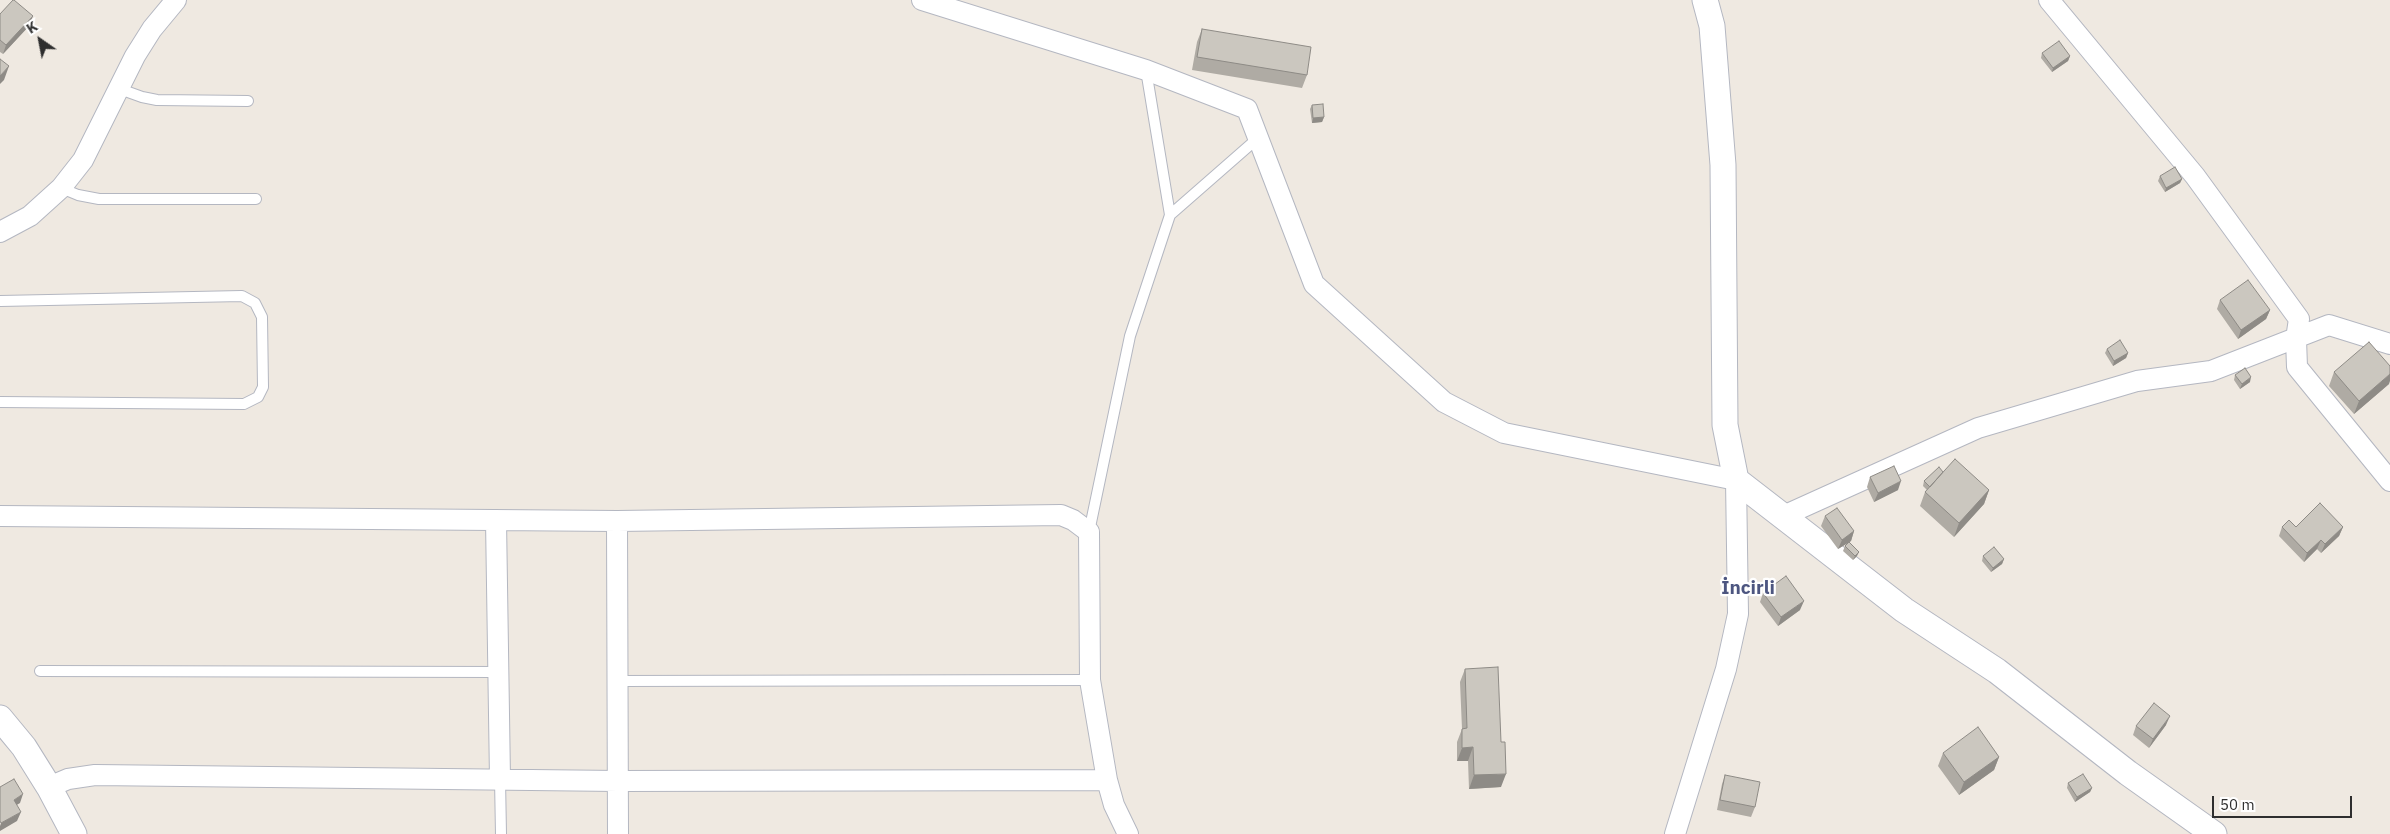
<!DOCTYPE html>
<meta charset="utf-8">
<style>
body{margin:0}
#map{position:relative;width:2390px;height:834px;overflow:hidden;background:#efe9e1;font-family:"IBM Plex Sans",sans-serif}
canvas{display:block}
.north{position:absolute;left:15px;top:15px;width:50px;height:50px;-webkit-text-stroke:4px #fff;paint-order:stroke;rotate:327deg;font-size:14px;font-weight:700;line-height:20px;text-align:center;color:#2e2e2e}
.north::after{content:'';display:block;margin:auto;width:18px;height:22px;background:#2e2e2e;clip-path:polygon(50% 0,100% 100%,50% 72%,0 100%)}
.scale{position:absolute;left:2212px;top:796px;width:140px;height:22px;box-sizing:border-box;border:2px solid #2e2e2e;border-top:0;padding-left:6px;font-size:15px;line-height:18px;white-space:nowrap;color:#2e2e2e;-webkit-text-stroke:4px #fff;paint-order:stroke}
</style>
<div id="map">
<canvas width="2390" height="834"></canvas>
<div class="north">K</div>
<div class="scale">50 m</div>
</div>
<script>
const context = document.querySelector('canvas').getContext('2d');
context.lineJoin = 'round';
const shape = rows => new Path2D(rows.map(r => 'M' + r).join(''));
function stroke(path, color, width, dash) { context.strokeStyle = color; context.lineWidth = width; context.lineCap = dash ? 'butt' : 'round'; context.setLineDash(dash || []); context.stroke(path); }
function fill(path, color) { context.fillStyle = color; context.fill(path, 'evenodd'); }
function label(font, color, halo, rows, align = 'center') {
  context.font = font + ' "IBM Plex Sans",sans-serif'; context.lineWidth = 4.5; context.setLineDash([]); context.textBaseline = 'middle'; context.strokeStyle = halo; context.fillStyle = color; for (const [text, x, y, turn = 0] of rows) {
    context.save(); context.translate(x, y); context.rotate((+turn || 0) * Math.PI / 180); context.textAlign = isNaN(turn) ? turn : align; if (halo) context.strokeText(text, 0, 0); context.fillText(text, 0, 0); context.restore();
  }
}
const service = shape([
 [1146,70,1170,215,1258,138],
 [117,88,142,97,157,100,248,101],
 [61,188,78,195,99,199,256,199],
 [0,301,242,296,255,303,262,317,263,387,258,397,244,404,0,402],
 [1089,532,1130,336,1170,215],
 [40,671,499,672],
 [618,681,1090,680],
 [500,779,501,834]
]);
const minor = shape([
 [922,0,1146,70,1247,109,1314,284,1444,402,1504,433,1736,480,1738,614,1726,669,1675,834],
 [2049,0,2195,176,2299,319,2296,339,2297,367,2390,481],
 [0,232,30,216,61,188,83,160,135,56,152,29,176,0],
 [0,516,617,521,1061,515,1073,520,1089,532,1090,680,1107,780,1114,805,1128,834],
 [1781,517,1978,428,2137,381,2211,371,2329,325,2390,344],
 [496,520,500,779],
 [617,521,618,834],
 [49,787,68,779,95,775,618,781,1107,780]
]);
const tertiary = shape([
 [1705,0,1712,26,1723,165,1725,425,1736,480,1904,610,1997,671,2128,773,2214,834],
 [0,718,24,747,49,787,74,834]
]);
const wall = shape([
 [0,14,29,26,3,54,0,52],
 [1202,29,1307,75,1302,88,1192,70,1197,42],
 [2042,53,2070,56,2068,61,2052,72,2041,58],
 [1312,105,1324,117,1322,122,1312,123,1310,109],
 [2160,176,2182,179,2180,183,2165,192,2158,181],
 [2220,300,2270,310,2266,319,2238,339,2217,309],
 [2107,349,2128,353,2126,358,2113,366,2105,353],
 [2334,372,2389,384,2354,414,2329,386],
 [2235,375,2250,382,2240,389,2234,380],
 [1943,472,1989,490,1984,504,1954,537,1920,506,1925,492,1927,490,1923,486,1924,481],
 [1870,477,1898,490,1874,502,1867,487],
 [1825,516,1854,531,1851,541,1838,549,1821,526],
 [2282,527,2343,527,2339,536,2321,553,2317,549,2304,562,2279,536],
 [1845,546,1857,556,1853,560,1843,551],
 [1983,556,2004,559,2002,564,1991,572,1982,561],
 [1763,593,1800,610,1778,626,1760,602],
 [1465,669,1501,787,1469,789,1468,761,1457,761,1457,742,1462,729,1460,682],
 [2166,725,2149,748,2133,735,2136,726],
 [1943,753,1999,757,1994,770,1959,795,1938,766],
 [1725,775,1755,807,1751,817,1717,810,1722,784],
 [2068,783,2092,788,2090,792,2075,802,2067,788]
]);
const shadedWall = shape([
 [33,16,29,26,3,54,6,45],
 [2070,56,2068,61,2052,72,2053,68],
 [9,66,4,80,0,84,0,76],
 [1324,117,1322,122,1312,123,1313,118],
 [2182,179,2180,183,2165,192,2166,188],
 [2270,310,2266,319,2238,339,2241,330],
 [2128,353,2126,358,2113,366,2114,361],
 [2390,374,2390,381,2389,384,2354,414,2359,401],
 [2251,377,2250,382,2240,389,2242,384],
 [1901,481,1898,490,1874,502,1878,493],
 [1989,490,1984,504,1954,537,1959,523],
 [2343,527,2339,536,2321,553,2325,544],
 [1854,531,1851,541,1838,549,1842,540],
 [2321,540,2317,549,2304,562,2307,553],
 [1859,552,1857,556,1853,560,1855,556],
 [2004,559,2002,564,1991,572,1993,568],
 [1804,601,1800,610,1778,626,1781,617],
 [2170,716,2166,725,2149,748,2153,739],
 [1473,747,1468,761,1457,761,1462,748],
 [1999,757,1994,770,1959,795,1964,782],
 [1506,774,1501,787,1469,789,1474,775],
 [2092,788,2090,792,2075,802,2077,797],
 [23,794,20,803,10,809,14,800],
 [21,812,17,821,0,831,0,826,1,823]
]);
const building = shape([
 [13,0,14,0,33,16,6,45,0,40,0,14,13,0],
 [1202,29,1311,47,1307,75,1197,57,1202,29],
 [2059,41,2070,56,2053,68,2042,53,2059,41],
 [0,59,9,66,0,76,0,59],
 [1323,104,1324,117,1313,118,1312,105,1323,104],
 [2175,167,2182,179,2166,188,2160,176,2175,167],
 [2248,280,2270,310,2241,330,2220,300,2248,280],
 [2120,340,2128,353,2114,361,2107,349,2120,340],
 [2369,342,2390,366,2390,374,2359,401,2334,372,2369,342],
 [2245,368,2251,377,2242,384,2235,375,2245,368],
 [1955,459,1989,490,1959,523,1925,492,1955,459],
 [1894,466,1901,481,1878,493,1870,477,1894,466],
 [1939,467,1943,472,1930,487,1924,481,1939,467],
 [2320,503,2343,527,2325,544,2321,540,2307,553,2282,527,2289,520,2296,527,2320,503],
 [1837,508,1854,531,1842,540,1825,516,1837,508],
 [1849,542,1859,552,1855,556,1845,546,1849,542],
 [1994,547,2004,559,1993,568,1983,556,1994,547],
 [1786,576,1804,601,1781,617,1763,593,1786,576],
 [1498,667,1501,742,1505,742,1506,774,1474,775,1473,747,1462,748,1462,729,1467,728,1465,669,1498,667],
 [2154,703,2170,716,2153,739,2136,726,2154,703],
 [1978,727,1999,757,1964,782,1943,753,1978,727],
 [2083,774,2092,788,2077,797,2068,783,2083,774],
 [1725,775,1760,782,1755,807,1720,800,1725,775],
 [14,779,23,794,14,800,21,812,1,823,0,821,0,787,14,779]
]);
const neighbourhoodNames = [
 ["İncirli",1748,589]
];
stroke(service, '#b4b7c1', 12);
stroke(minor, '#b4b7c1', 22);
stroke(tertiary, '#b4b7c1', 27);
stroke(service, '#fff', 10);
stroke(minor, '#fff', 20);
stroke(tertiary, '#fff', 25);
fill(wall, '#afaba4');
fill(shadedWall, '#8e8b86');
fill(building, '#cbc7bf');
stroke(building, '#8e8b86', 1);
label('bold 19px', '#4d5680', '#fff', neighbourhoodNames);
</script>
